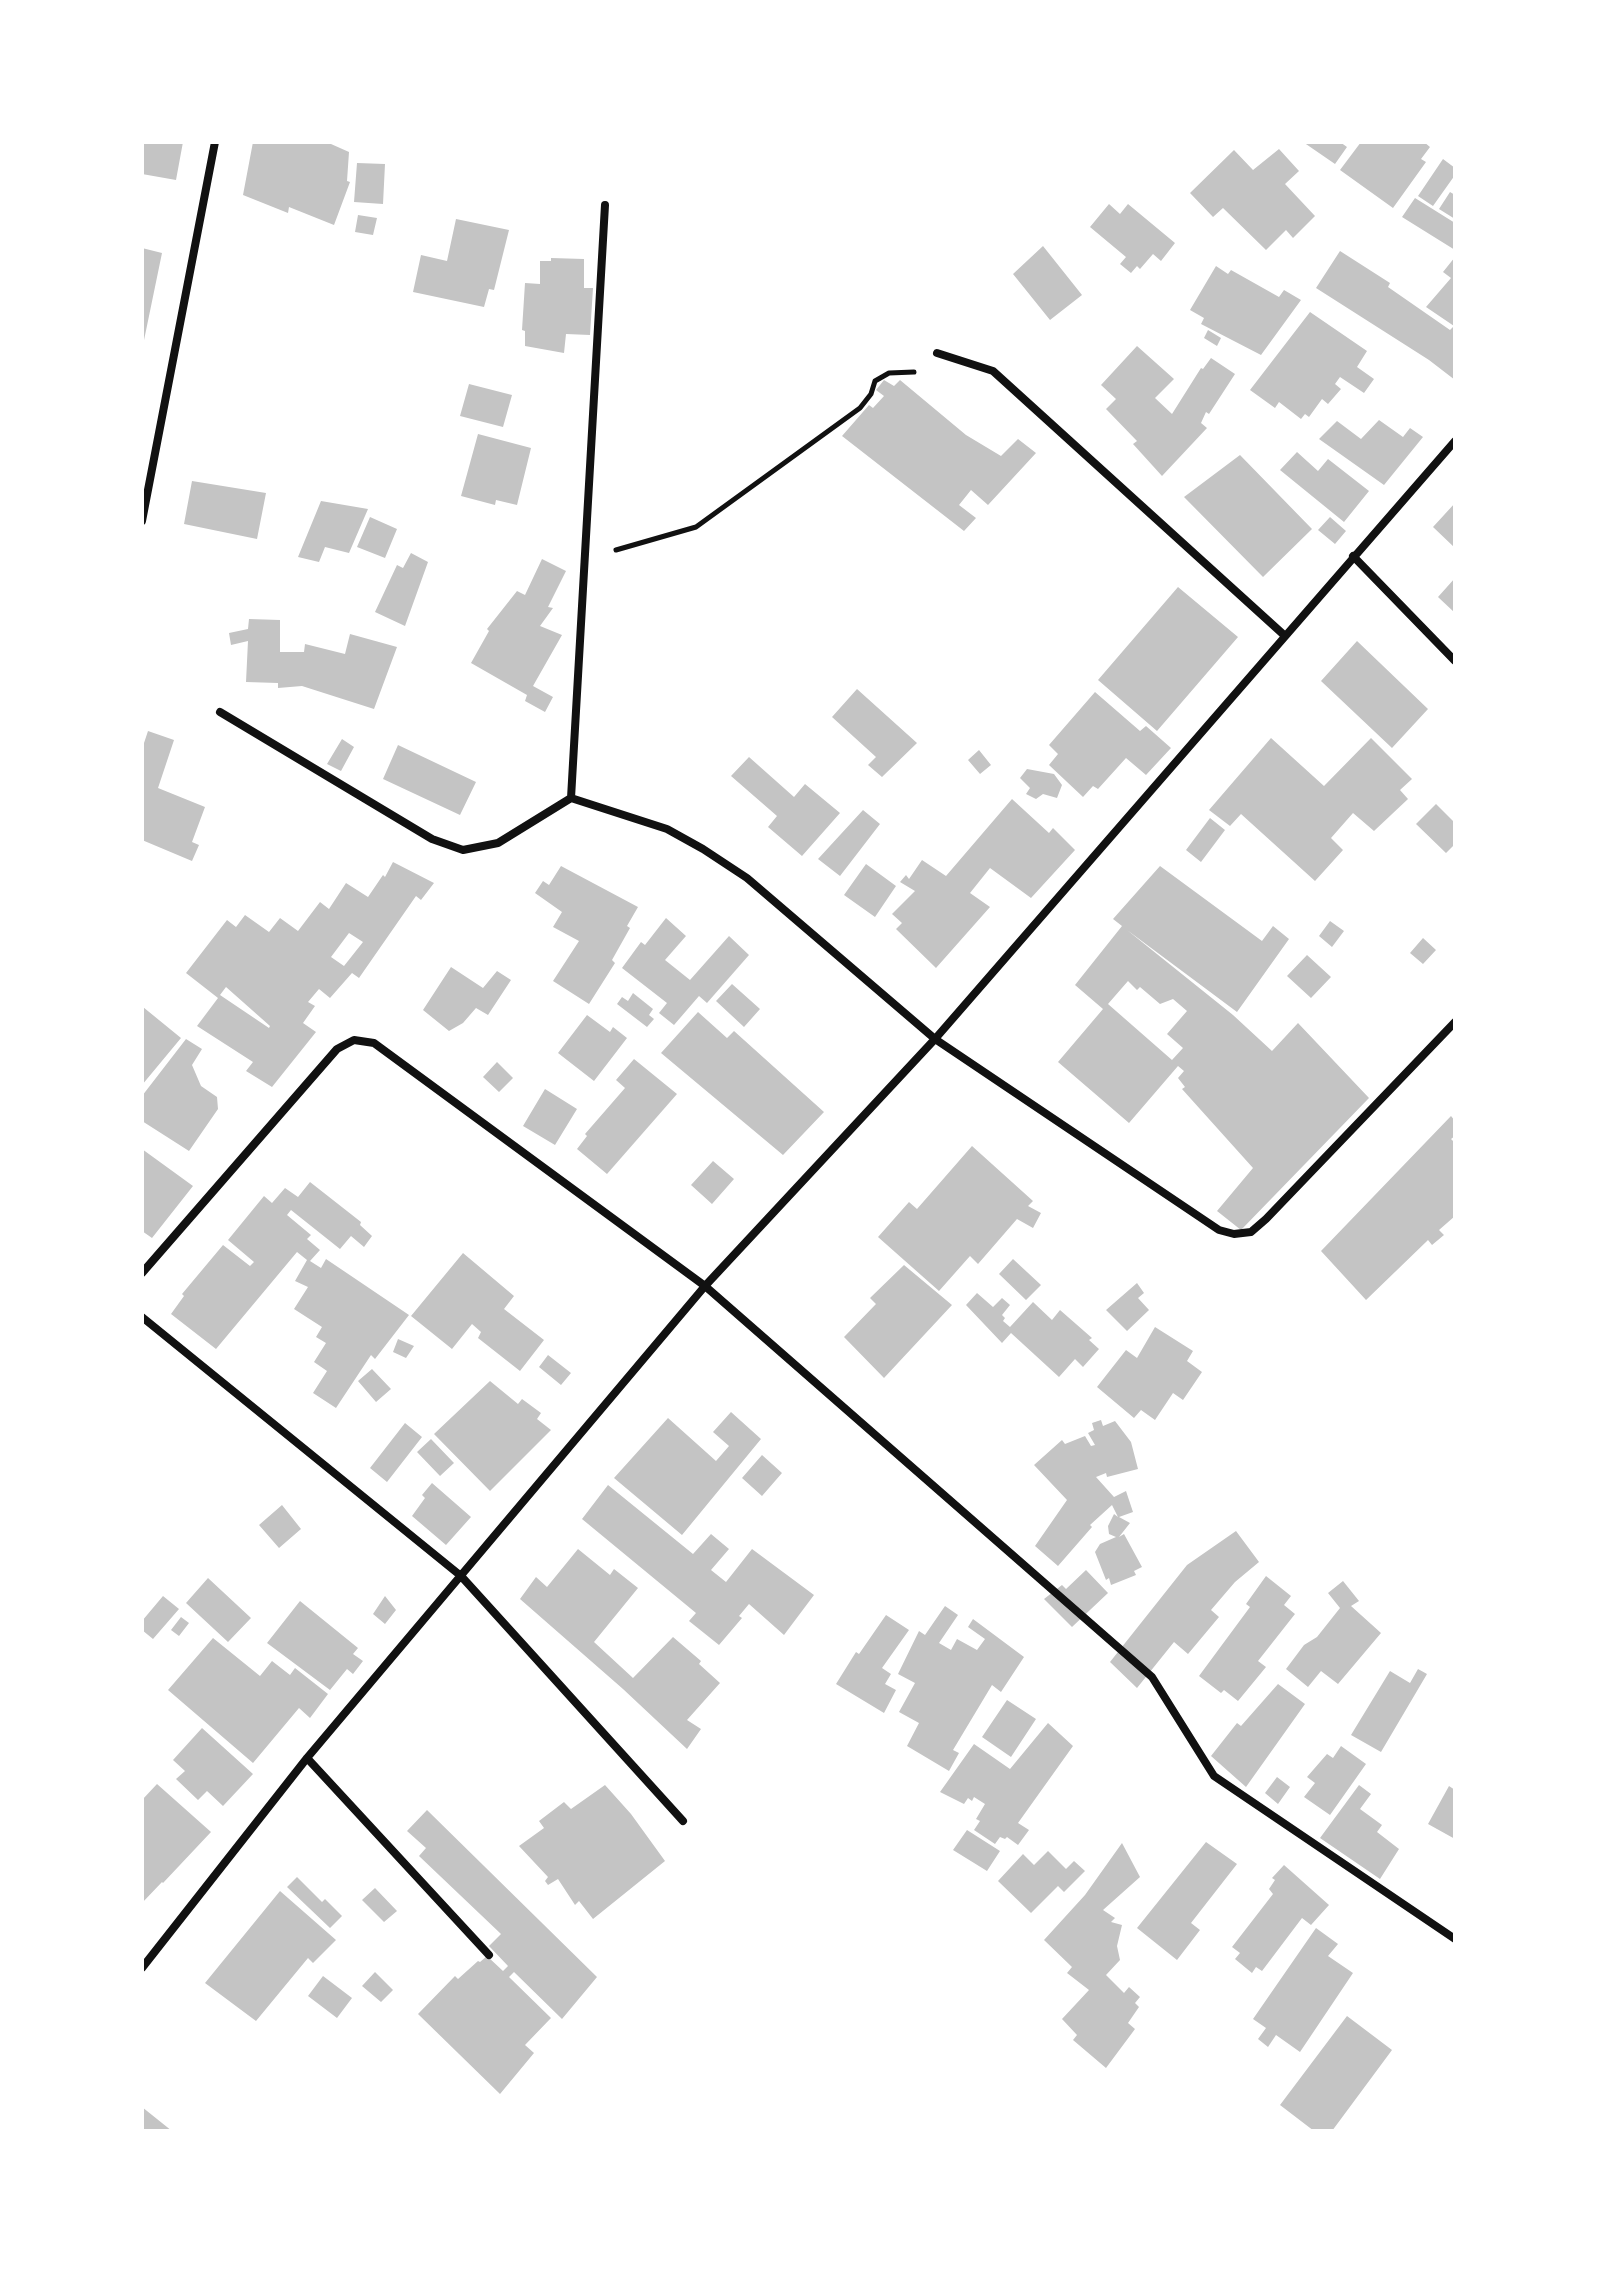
<!DOCTYPE html>
<style>
body{margin:0}
#map{position:relative;width:1597px;height:2273px;overflow:hidden;background:#fff;font-family:"Sofia Sans Condensed",sans-serif}
canvas{display:block}
.frame{position:absolute;inset:0;border:144px solid #fff;pointer-events:none}
</style>
<div id="map">
<canvas width="1597" height="2273"></canvas>
<div class="frame"></div>
</div>
<script>
const context = document.querySelector('canvas').getContext('2d');
context.lineJoin = 'round';
function fill(path, color) { context.fillStyle = color; context.fill(path, 'evenodd'); }
const shape = rows => new Path2D(rows.map(r => 'M' + r).join(''));
function stroke(path, color, width, dash) { context.strokeStyle = color; context.lineWidth = width; context.lineCap = dash ? 'butt' : 'round'; context.setLineDash(dash || []); context.stroke(path); }
const building = shape([
 [142,142,183,142,176,180,142,174],
 [253,142,332,142,331,144,349,152,347,181,350,182,334,225,289,207,288,213,243,195],
 [1303,142,1340,142,1347,147,1335,164],
 [1361,142,1424,142,1430,147,1421,159,1426,162,1393,208,1340,170],
 [1279,149,1299,171,1285,184,1315,216,1293,238,1286,230,1266,250,1223,208,1213,217,1190,193,1234,150,1253,170],
 [1443,159,1455,168,1455,175,1433,206,1418,196],
 [357,163,385,164,383,204,354,202],
 [1450,192,1455,195,1455,219,1439,209],
 [1415,198,1455,223,1455,250,1402,217],
 [1109,204,1120,214,1128,204,1175,243,1161,261,1153,254,1140,269,1137,266,1131,273,1120,264,1126,257,1090,227],
 [358,215,377,218,373,235,355,232],
 [456,219,509,230,494,290,489,289,484,307,413,292,421,255,447,261],
 [1043,246,1082,295,1050,320,1013,274],
 [142,248,162,253,143,345,142,345],
 [1340,251,1390,283,1388,287,1450,330,1454,326,1426,307,1451,278,1443,272,1455,257,1455,380,1429,360,1316,288],
 [551,258,584,259,584,288,593,288,590,335,566,334,564,353,525,346,525,331,522,330,525,283,540,284,540,261,551,261],
 [1216,266,1228,274,1231,270,1279,297,1284,290,1301,300,1261,355,1201,324,1204,318,1190,310],
 [1310,312,1367,351,1357,367,1374,379,1364,393,1340,377,1335,384,1341,389,1328,404,1322,399,1309,417,1305,414,1301,419,1279,402,1275,408,1250,390],
 [1208,330,1221,338,1217,346,1204,338],
 [1137,346,1174,379,1155,398,1172,414,1201,368,1203,369,1211,358,1235,374,1209,414,1206,412,1201,423,1207,428,1162,476,1133,444,1137,441,1106,409,1116,399,1101,385],
 [884,380,894,386,900,380,966,435,1001,456,1018,439,1036,453,988,505,971,490,959,505,976,518,964,531,842,436,869,405,873,408,884,396,876,390],
 [469,384,512,395,503,427,460,416],
 [1379,420,1403,437,1410,428,1423,437,1384,485,1319,439,1337,421,1361,439],
 [478,434,531,448,517,505,496,500,495,505,461,496],
 [1297,452,1318,471,1328,459,1369,491,1344,522,1280,470],
 [1240,455,1312,529,1263,577,1184,497],
 [192,481,266,493,257,539,184,524],
 [321,501,368,509,349,553,325,547,319,562,298,557],
 [1455,503,1455,548,1433,527],
 [370,517,397,529,385,558,357,547],
 [1330,517,1346,531,1335,544,1318,530],
 [411,553,428,562,405,626,375,612,397,565,403,568],
 [542,559,566,571,548,607,553,608,540,626,562,635,533,686,553,697,545,712,525,701,527,695,471,663,489,631,487,629,517,591,525,595],
 [1455,578,1455,613,1438,597],
 [1178,587,1238,637,1157,731,1098,680],
 [249,619,280,620,280,652,304,652,305,644,345,654,350,634,397,647,374,709,302,686,278,688,278,683,246,682,248,641,231,645,229,633,248,629],
 [1357,641,1428,709,1392,748,1321,681],
 [857,689,917,743,882,777,868,765,876,757,832,717],
 [1095,692,1140,731,1146,726,1171,748,1146,775,1126,758,1098,789,1093,786,1083,797,1049,765,1058,754,1049,745],
 [148,731,174,740,158,788,205,807,192,842,199,845,192,861,142,840,142,749],
 [1271,738,1324,786,1371,738,1412,779,1400,790,1408,799,1374,831,1353,813,1331,838,1343,850,1315,881,1241,814,1230,826,1209,810],
 [342,739,354,747,341,771,327,764],
 [398,745,476,782,460,815,383,779],
 [979,750,991,765,980,774,968,760],
 [749,757,794,797,805,784,840,813,802,856,768,827,777,816,731,776],
 [1027,769,1054,774,1062,785,1057,798,1043,794,1036,799,1026,794,1030,788,1020,778],
 [1012,799,1049,833,1053,828,1075,850,1031,898,990,868,970,893,990,907,936,968,896,929,902,923,892,914,915,891,900,882,906,875,909,879,922,860,946,876],
 [1436,804,1455,823,1455,844,1446,853,1416,824],
 [863,810,880,824,840,876,818,859],
 [1210,818,1225,830,1201,862,1186,850],
 [393,862,434,883,421,900,416,896,359,978,352,973,330,998,319,989,308,1002,315,1006,303,1023,316,1032,272,1087,246,1071,253,1062,197,1026,218,998,186,973,227,920,236,927,245,915,269,932,280,918,298,931,320,902,329,909,346,883,368,897,383,875,385,877],
 [349,933,363,942,344,966,331,957],
 [226,987,270,1026,269,1028,220,995],
 [866,864,896,886,875,917,844,895],
 [561,866,638,907,627,926,630,928,612,960,615,963,589,1004,553,981,579,941,553,927,562,912,535,893,543,881,549,885],
 [1160,866,1262,941,1273,926,1289,939,1237,1012,1127,930,1233,1015,1272,1051,1298,1023,1369,1098,1241,1230,1217,1211,1253,1168,1182,1089,1185,1087,1178,1078,1184,1071,1178,1066,1129,1123,1058,1062,1103,1009,1075,985,1122,926,1113,919],
 [1128,981,1137,990,1140,987,1160,1004,1173,999,1187,1011,1167,1034,1183,1048,1172,1060,1108,1004],
 [666,918,686,936,665,960,690,980,729,936,749,955,707,1003,699,996,674,1025,659,1013,667,1003,622,968,641,942,645,945],
 [1330,921,1344,931,1332,947,1319,936],
 [1423,938,1436,950,1423,964,1410,953],
 [1307,955,1331,977,1311,998,1287,976],
 [451,967,483,988,497,971,511,980,488,1015,476,1008,463,1023,449,1031,423,1010],
 [732,984,760,1009,744,1027,716,1001],
 [633,993,653,1009,649,1015,654,1019,647,1027,617,1004,622,997,628,1001],
 [143,1007,181,1038,142,1085,142,1008],
 [698,1012,727,1038,734,1031,824,1112,783,1155,661,1053],
 [587,1015,610,1032,613,1027,627,1038,594,1081,558,1053],
 [186,1039,202,1049,192,1065,201,1086,217,1097,218,1109,189,1151,142,1121,142,1096],
 [634,1059,677,1094,607,1174,577,1149,587,1136,585,1134,625,1088,616,1080],
 [497,1062,513,1078,499,1092,483,1077],
 [545,1089,577,1109,555,1145,523,1126],
 [1451,1116,1455,1121,1455,1136,1451,1139,1455,1143,1455,1216,1439,1230,1444,1235,1432,1245,1428,1240,1426,1242,1366,1300,1321,1251],
 [972,1146,1033,1201,1028,1206,1041,1213,1033,1228,1017,1219,978,1264,970,1256,939,1291,878,1237,909,1202,917,1209],
 [142,1149,193,1186,152,1238,142,1231],
 [713,1161,734,1179,712,1204,691,1185],
 [310,1182,361,1222,360,1225,372,1236,364,1247,351,1236,340,1249,291,1210,287,1215,311,1235,307,1239,320,1250,310,1261,321,1268,326,1259,409,1315,375,1359,371,1355,336,1408,313,1393,327,1371,314,1362,326,1343,316,1337,322,1327,294,1309,308,1287,295,1281,307,1260,297,1252,216,1349,171,1314,184,1296,182,1294,223,1245,250,1266,254,1262,228,1240,264,1196,272,1203,285,1188,298,1197],
 [463,1253,514,1296,504,1309,544,1340,520,1371,478,1338,481,1332,472,1324,452,1349,411,1316],
 [1013,1259,1041,1285,1026,1300,999,1274],
 [904,1265,952,1305,884,1378,844,1337,876,1304,870,1298],
 [1137,1283,1144,1293,1138,1298,1149,1310,1127,1331,1106,1310],
 [977,1293,993,1307,1002,1298,1010,1305,1002,1315,1005,1318,1003,1321,1010,1327,1033,1302,1052,1320,1060,1310,1092,1338,1089,1340,1099,1349,1083,1367,1075,1359,1059,1377,1011,1333,1002,1343,966,1305],
 [1155,1327,1193,1351,1187,1361,1202,1372,1183,1400,1173,1393,1155,1420,1141,1410,1134,1418,1097,1387,1126,1350,1137,1358],
 [398,1339,414,1346,406,1358,393,1352],
 [548,1355,571,1373,561,1385,539,1367],
 [372,1369,391,1389,376,1402,358,1381],
 [490,1381,518,1404,522,1399,541,1413,537,1419,551,1430,490,1491,434,1434],
 [731,1412,761,1439,682,1535,614,1478,668,1418,716,1461,729,1446,713,1432],
 [1101,1420,1103,1426,1115,1421,1131,1442,1138,1469,1107,1477,1106,1473,1096,1477,1114,1497,1126,1491,1133,1512,1119,1517,1130,1523,1119,1537,1124,1534,1142,1567,1134,1571,1136,1575,1111,1585,1109,1578,1106,1580,1095,1552,1100,1544,1116,1537,1109,1534,1108,1526,1114,1514,1118,1517,1112,1505,1090,1525,1092,1527,1058,1566,1035,1546,1067,1500,1034,1465,1062,1440,1065,1444,1085,1436,1091,1446,1095,1445,1088,1433,1094,1430,1092,1423],
 [405,1423,422,1437,387,1482,370,1468],
 [431,1439,454,1463,440,1476,417,1452],
 [762,1455,782,1473,762,1496,742,1478],
 [432,1483,471,1517,446,1545,412,1516,425,1498,422,1495],
 [608,1485,693,1554,711,1534,729,1549,711,1570,726,1582,752,1549,814,1595,784,1635,749,1604,739,1616,742,1618,719,1645,689,1621,696,1613,582,1519],
 [282,1505,301,1529,279,1548,259,1525],
 [1236,1531,1259,1562,1235,1582,1211,1610,1219,1617,1188,1654,1174,1642,1137,1688,1110,1662,1187,1565],
 [578,1549,610,1575,614,1569,638,1588,594,1642,633,1678,673,1637,701,1661,699,1664,720,1683,687,1720,701,1729,687,1749,623,1689,520,1599,536,1577,547,1587],
 [1086,1570,1108,1593,1072,1627,1044,1599,1062,1585,1066,1589],
 [1266,1576,1291,1596,1284,1605,1295,1614,1258,1661,1266,1667,1238,1701,1224,1690,1221,1693,1199,1676,1250,1607,1246,1604],
 [208,1578,251,1618,228,1642,186,1603],
 [1343,1581,1359,1601,1351,1606,1381,1633,1338,1684,1321,1671,1308,1687,1286,1669,1304,1645,1317,1637,1340,1608,1328,1593],
 [163,1596,179,1609,153,1639,142,1630,142,1621],
 [385,1596,396,1610,385,1624,373,1614],
 [300,1601,358,1648,353,1654,363,1661,353,1674,347,1669,330,1690,267,1643],
 [945,1606,958,1615,939,1643,951,1650,957,1639,977,1650,985,1639,968,1627,973,1619,1024,1657,1001,1692,992,1685,953,1750,959,1753,949,1771,907,1746,919,1723,899,1712,915,1683,898,1674,919,1631,925,1635],
 [886,1615,909,1630,882,1668,891,1674,885,1684,896,1690,884,1713,836,1684,856,1652,859,1654],
 [181,1617,189,1623,179,1636,171,1630],
 [213,1638,260,1676,272,1661,290,1675,295,1668,328,1694,310,1718,299,1708,253,1763,168,1690],
 [1418,1669,1427,1674,1381,1752,1351,1735,1390,1671,1410,1683],
 [1278,1684,1305,1704,1246,1787,1211,1756,1237,1723,1241,1726],
 [1007,1700,1036,1719,1011,1757,982,1737],
 [1048,1723,1073,1746,1018,1823,1029,1830,1018,1845,1007,1837,1005,1839,1000,1837,995,1844,974,1830,980,1821,976,1819,985,1804,974,1797,972,1801,968,1798,964,1804,940,1792,974,1744,1010,1769],
 [202,1728,253,1774,223,1806,207,1791,198,1800,176,1779,185,1771,173,1760],
 [1341,1746,1366,1764,1330,1815,1304,1797,1315,1783,1307,1777,1327,1754,1333,1758],
 [1277,1777,1290,1787,1278,1804,1265,1793],
 [157,1784,211,1832,163,1883,162,1882,142,1903,142,1800],
 [605,1785,631,1814,665,1861,593,1919,579,1901,575,1905,558,1879,548,1885,545,1881,548,1877,519,1846,544,1828,539,1821,564,1802,571,1809],
 [1359,1785,1371,1794,1360,1809,1382,1825,1377,1832,1399,1849,1380,1879,1320,1838],
 [1449,1786,1455,1790,1455,1839,1428,1824],
 [427,1810,597,1977,562,2019,514,1972,509,1977,551,2018,525,2045,534,2053,500,2094,418,2014,455,1976,458,1979,478,1961,480,1962,487,1956,503,1971,508,1966,489,1946,501,1934,419,1856,426,1848,407,1831],
 [967,1830,1000,1851,987,1871,953,1850],
 [1206,1842,1237,1864,1191,1923,1200,1930,1177,1960,1137,1928],
 [1122,1843,1140,1877,1103,1910,1115,1918,1111,1922,1122,1925,1117,1946,1120,1960,1106,1975,1124,1993,1129,1987,1140,1997,1135,2003,1139,2007,1128,2023,1135,2029,1106,2068,1073,2040,1077,2035,1062,2019,1089,1990,1067,1973,1072,1967,1044,1940,1085,1895],
 [1048,1851,1066,1869,1074,1861,1085,1871,1064,1892,1058,1886,1031,1913,998,1881,1023,1854,1034,1865],
 [1284,1865,1329,1905,1311,1925,1302,1918,1262,1971,1256,1967,1252,1973,1235,1959,1240,1953,1232,1947,1273,1894,1269,1889,1275,1880,1272,1878],
 [297,1877,322,1902,325,1899,342,1916,330,1928,287,1887],
 [375,1888,397,1911,384,1922,362,1900],
 [280,1891,336,1940,313,1963,308,1958,256,2021,205,1983],
 [1316,1928,1338,1944,1328,1956,1353,1973,1300,2052,1276,2035,1268,2047,1258,2039,1266,2028,1253,2019],
 [375,1972,393,1990,381,2002,362,1986],
 [323,1976,352,1998,337,2018,308,1996],
 [1347,2016,1392,2050,1332,2131,1314,2131,1280,2105],
 [142,2107,172,2131,142,2131]
]);
const path = shape([
 [616,550,696,527,860,408,871,394,875,381,889,373,914,372]
]);
const minor = shape([
 [937,353,993,371,1284,635],
 [142,521,215,142],
 [1353,556,1455,661],
 [220,712,432,839,463,850,498,843,571,798],
 [571,798,667,829,703,849,747,878,935,1039,1219,1230,1234,1234,1251,1232,1266,1219,1455,1022],
 [571,798,605,205],
 [142,1273,337,1049,354,1040,374,1043,705,1286,1152,1677,1214,1776,1455,1939],
 [142,1317,461,1576,683,1821],
 [307,1758,489,1955],
 [142,1968,307,1758,705,1286,935,1039,1455,441]
]);
fill(building, '#c4c4c4');
stroke(path, '#111', 5);
stroke(minor, '#111', 8);
</script>
